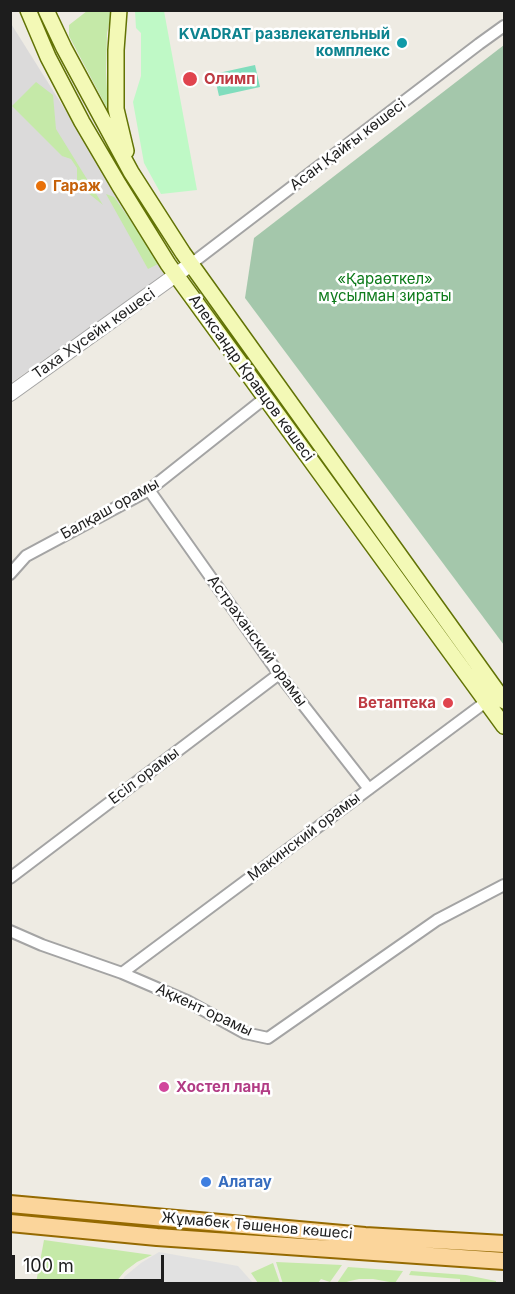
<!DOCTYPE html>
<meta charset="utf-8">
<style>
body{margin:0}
#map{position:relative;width:515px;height:1294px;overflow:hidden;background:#eeebe3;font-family:Inter,sans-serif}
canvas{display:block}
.frame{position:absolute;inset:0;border:12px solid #1d1d1d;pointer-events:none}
.scale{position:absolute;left:12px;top:1255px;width:152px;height:27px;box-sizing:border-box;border:3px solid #1d1d1d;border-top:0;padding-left:8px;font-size:18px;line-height:21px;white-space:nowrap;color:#1d1d1d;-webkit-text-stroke:4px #fff;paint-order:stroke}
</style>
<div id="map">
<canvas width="515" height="1294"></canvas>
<div class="frame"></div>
<div class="scale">100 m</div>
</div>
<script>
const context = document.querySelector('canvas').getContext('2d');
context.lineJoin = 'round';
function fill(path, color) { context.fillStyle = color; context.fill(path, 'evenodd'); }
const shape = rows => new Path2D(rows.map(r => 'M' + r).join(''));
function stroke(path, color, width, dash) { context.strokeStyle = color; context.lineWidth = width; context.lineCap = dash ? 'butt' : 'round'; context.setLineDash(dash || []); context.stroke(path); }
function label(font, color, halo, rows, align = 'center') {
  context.font = font + ' Inter,sans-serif'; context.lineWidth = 5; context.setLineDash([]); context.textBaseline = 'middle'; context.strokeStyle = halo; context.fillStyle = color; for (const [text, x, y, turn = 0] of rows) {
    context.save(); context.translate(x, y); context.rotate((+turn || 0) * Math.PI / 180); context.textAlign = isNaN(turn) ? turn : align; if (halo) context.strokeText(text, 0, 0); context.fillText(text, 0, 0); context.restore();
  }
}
const residential = shape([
 [10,22,167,272,11,383,10,383]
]);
const grass = shape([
 [87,11,112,11,107,33,106,71,108,110,69,36,69,25],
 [36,82,53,95,56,129,103,205,77,184,77,168,71,159,62,156,12,106],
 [106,194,114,197,160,263,148,269],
 [44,1240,152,1255,137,1262,125,1271,115,1283,36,1283],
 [276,1262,342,1265,330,1282,321,1279,318,1283,283,1284],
 [273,1263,280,1283,258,1283,251,1273],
 [348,1267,403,1271,395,1283,373,1279,359,1279,350,1281,343,1283,337,1283],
 [411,1271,466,1275,496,1281,496,1283,460,1283,460,1279,409,1275]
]);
const cemetery = shape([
 [504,45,504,645,245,298,254,238]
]);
const park = shape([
 [135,11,164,11,197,190,161,194,144,163,133,102,141,76,141,33,136,28]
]);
const pitch = shape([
 [255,65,260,87,219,96,214,74]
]);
const parking = shape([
 [159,1252,238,1266,253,1283,122,1283,124,1277,141,1263]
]);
const minor = shape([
 [191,264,479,44,504,26],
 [149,490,279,674,369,789],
 [10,574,26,556,149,490,265,398],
 [10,878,279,674],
 [10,931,42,945,122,973,187,1001,245,1033,268,1038,437,920,504,885],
 [122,973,487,701]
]);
const tertiary = shape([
 [10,394,191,264]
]);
const secondary = shape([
 [28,10,48,57,82,122,119,185,168,264,504,726],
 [46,10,64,48,131,172,183,253,504,701],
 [119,10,116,50,116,109,126,151]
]);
const primary = shape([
 [10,1204,365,1236,504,1244],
 [10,1223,157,1237,504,1261]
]);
const markers = [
 [402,43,6,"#0f9aa8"],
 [190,79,8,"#e0444e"],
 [41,186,6,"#e8710a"],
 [448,703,6,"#e0444e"],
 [164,1087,6,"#d1479c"],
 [206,1182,6,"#3f7fe0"]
];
const cultureNames = [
 ["KVADRAT развлекательный",390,34],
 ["комплекс",390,51]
];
const healthNames = [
 ["Олимп",204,79],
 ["Ветаптека",436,703,"right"]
];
const streetNames = [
 ["Асан Қайғы көшесі",348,145,-37],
 ["Таха Хусейн көшесі",94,334,-35],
 ["Александр Кравцов көшесі",251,378,54],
 ["Балқаш орамы",110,509,-29],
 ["Астраханский орамы",257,641,54],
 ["Есіл орамы",144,776,-37],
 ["Макинский орамы",304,837,-37],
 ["Ақкент орамы",204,1010,25],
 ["Жұмабек Тәшенов көшесі",257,1226,5]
];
const foodNames = [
 ["Гараж",53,186]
];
const parkNames = [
 ["«Қараөткел»",385,279],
 ["мұсылман зираты",385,296]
];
const hotelNames = [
 ["Хостел ланд",176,1087]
];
const shopNames = [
 ["Алатау",218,1182]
];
fill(residential, '#dbdada');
fill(grass, '#c5e9a8');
fill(cemetery, '#a4c7ab');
fill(park, '#bff9c6');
fill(pitch, '#80ddbd');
fill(parking, '#e1e1e1');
stroke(minor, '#a4a4a4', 14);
stroke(tertiary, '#a4a4a4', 16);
stroke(secondary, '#627305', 18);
stroke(primary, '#956a01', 20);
stroke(minor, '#fff', 10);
stroke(tertiary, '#fff', 14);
stroke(secondary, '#f3f9b6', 15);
stroke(primary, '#fbd59b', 16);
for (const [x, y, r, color] of markers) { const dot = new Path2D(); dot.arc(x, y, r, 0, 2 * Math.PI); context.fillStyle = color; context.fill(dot); stroke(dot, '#fff', 2); }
label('bold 15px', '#0d838f', '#fff', cultureNames, 'right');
label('bold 15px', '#be3a42', '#fff', healthNames, 'left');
label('15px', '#1d1d1d', '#fff', streetNames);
label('bold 15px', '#c56008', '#fff', foodNames, 'left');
label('15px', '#0c7a19', '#fff', parkNames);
label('bold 15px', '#b23c85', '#fff', hotelNames, 'left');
label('bold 15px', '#366cbe', '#fff', shopNames, 'left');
</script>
